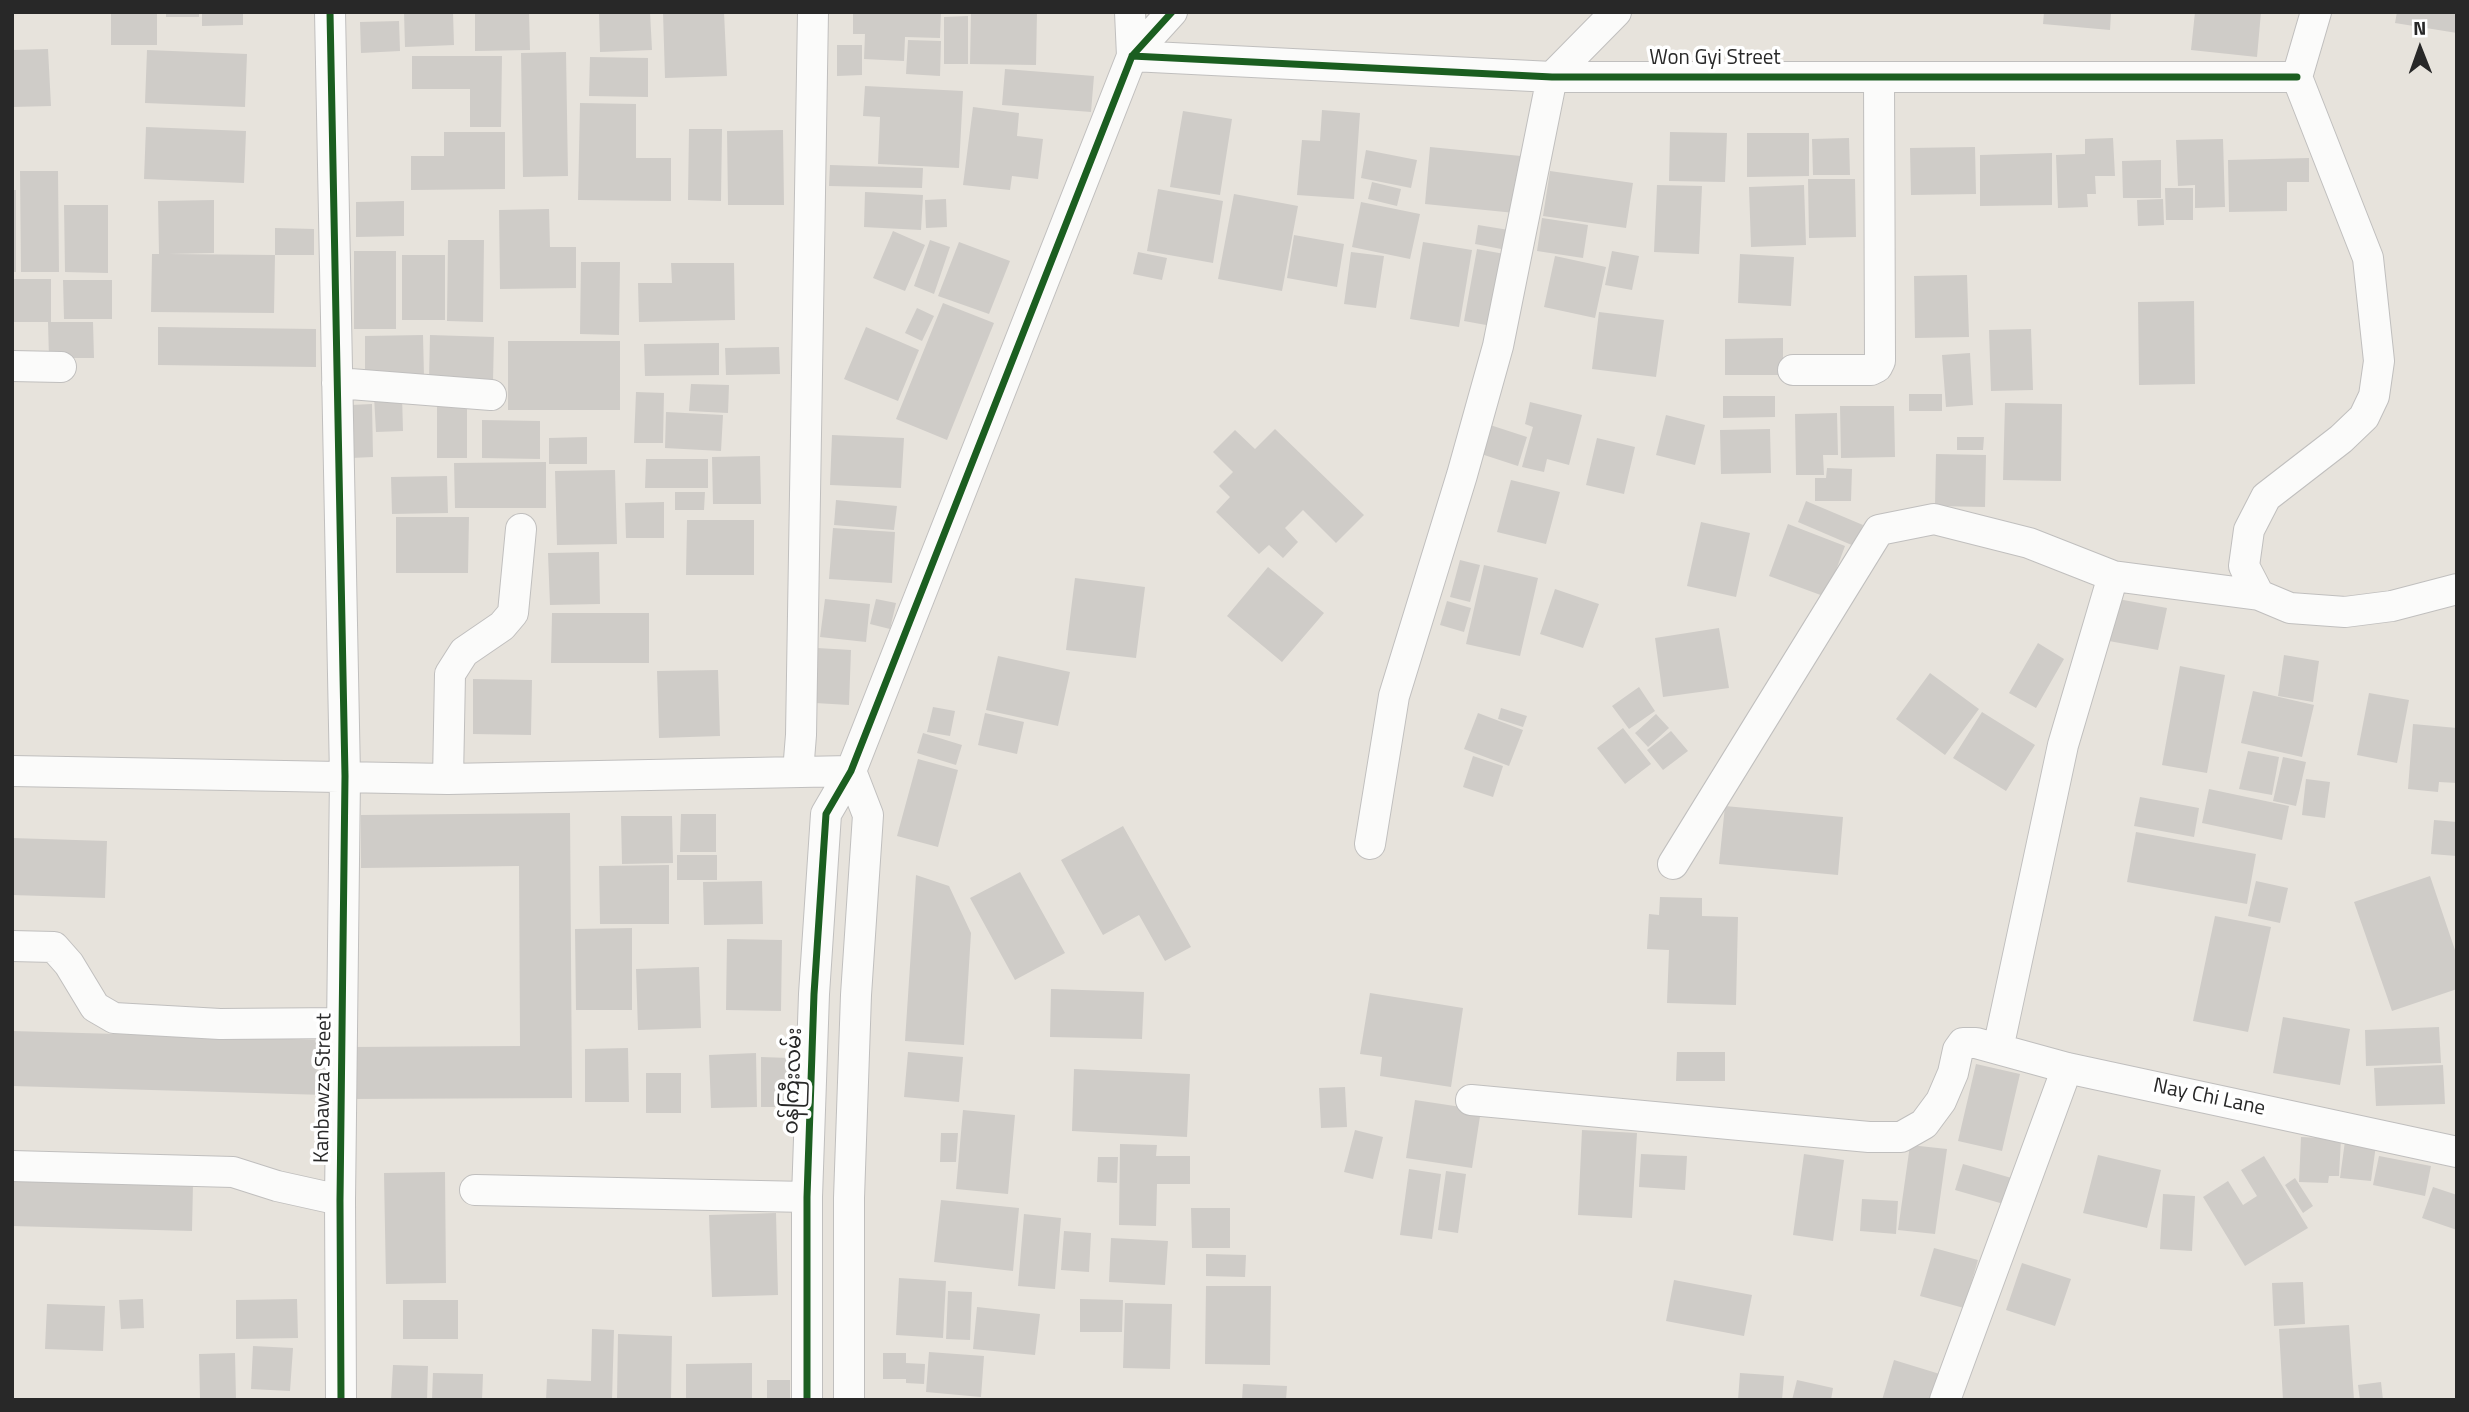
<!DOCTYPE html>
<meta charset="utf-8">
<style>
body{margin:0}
#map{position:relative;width:2469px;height:1412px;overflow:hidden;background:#e7e3dc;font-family:"Titillium Web",sans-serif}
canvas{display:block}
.frame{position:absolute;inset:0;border:14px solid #282828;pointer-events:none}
.north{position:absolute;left:2385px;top:14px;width:70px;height:70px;-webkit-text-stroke:5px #fff;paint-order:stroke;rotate:359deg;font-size:19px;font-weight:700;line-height:28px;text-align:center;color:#282828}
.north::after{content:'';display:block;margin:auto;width:24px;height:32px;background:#282828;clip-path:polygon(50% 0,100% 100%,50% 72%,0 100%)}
</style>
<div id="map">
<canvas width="2469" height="1412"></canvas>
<div class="frame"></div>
<div class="north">N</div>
</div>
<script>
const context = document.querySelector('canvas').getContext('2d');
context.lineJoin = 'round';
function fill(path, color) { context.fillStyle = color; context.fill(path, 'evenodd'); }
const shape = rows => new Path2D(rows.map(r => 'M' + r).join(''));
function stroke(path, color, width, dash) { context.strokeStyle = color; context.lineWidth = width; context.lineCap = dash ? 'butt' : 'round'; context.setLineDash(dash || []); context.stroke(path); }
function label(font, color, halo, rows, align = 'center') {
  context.font = font + ' "Titillium Web","Noto Sans Myanmar",sans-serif'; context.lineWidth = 7; context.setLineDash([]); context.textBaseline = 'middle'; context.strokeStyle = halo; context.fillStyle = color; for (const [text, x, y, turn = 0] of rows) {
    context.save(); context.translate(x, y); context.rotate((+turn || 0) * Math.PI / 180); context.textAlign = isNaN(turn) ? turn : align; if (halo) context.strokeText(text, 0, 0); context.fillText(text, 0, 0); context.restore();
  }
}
const building = shape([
 [111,12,157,12,157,45,111,45],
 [166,12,199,12,199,17,166,17],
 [202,12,243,12,243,25,202,26],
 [404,12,453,12,454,45,405,47],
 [475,12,529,12,530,50,475,51],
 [599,12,650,12,652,50,600,52],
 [663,12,724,12,727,76,665,78],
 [853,12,941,12,940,38,905,37,904,61,864,59,865,34,853,34],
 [971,12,1037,12,1036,65,970,64],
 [2044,12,2111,12,2110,30,2043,24],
 [2195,12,2261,12,2257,57,2191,50],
 [2397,12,2457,12,2457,33,2395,23],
 [968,16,968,64,944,64,944,17],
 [399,21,400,51,361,53,360,22],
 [908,40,941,41,940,76,906,74],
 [837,45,862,45,862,75,837,76],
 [48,49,51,106,12,107,12,50],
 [147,50,247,54,245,107,145,103],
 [566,52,568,176,523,177,521,53],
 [412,56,502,56,501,127,470,127,470,89,412,89],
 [590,57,648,58,648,97,589,96],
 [1005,69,1094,76,1091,112,1002,105],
 [865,86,963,91,959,168,878,164,880,117,863,116],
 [580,103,636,104,636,158,671,158,671,201,578,200],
 [973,107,1019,113,1017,136,1043,139,1038,179,1012,176,1010,190,963,185],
 [1322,110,1360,113,1354,199,1297,195,1302,140,1320,141],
 [1183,111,1232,119,1220,195,1170,187],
 [146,127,246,131,244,183,144,179],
 [689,129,722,129,721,201,688,200],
 [783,130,784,205,728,205,727,131],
 [444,132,505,132,505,189,411,190,411,156,444,156],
 [1670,132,1727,133,1725,182,1669,181],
 [1747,133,1809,133,1809,176,1747,177],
 [1849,138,1850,175,1813,175,1812,139],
 [2113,138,2115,176,2095,176,2096,194,2087,194,2088,207,2058,208,2056,155,2085,154,2085,139],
 [2223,139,2225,207,2195,208,2195,185,2178,186,2176,140],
 [1430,147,1521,156,1515,213,1425,204],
 [1975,147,1976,194,1911,195,1910,148],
 [1366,150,1417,160,1411,188,1361,178],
 [2052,153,2052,205,1980,206,1980,155],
 [2309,158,2309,182,2287,182,2287,211,2229,212,2228,160],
 [2161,160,2161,198,2123,198,2122,161],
 [830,165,923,168,922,188,829,186],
 [20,171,58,171,59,272,21,272],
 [1550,171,1633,183,1626,228,1543,216],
 [1808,179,1855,179,1856,237,1809,238],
 [1372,182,1401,189,1397,206,1368,199],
 [1657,185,1702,186,1699,254,1654,252],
 [1804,185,1806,245,1751,247,1749,187],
 [2165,188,2193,188,2193,220,2166,220],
 [1158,189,1223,201,1213,263,1147,251],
 [12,190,16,190,16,272,12,272],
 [865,192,923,195,921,230,864,227],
 [1234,194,1298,206,1282,291,1218,279],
 [946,199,947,227,926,228,925,200],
 [2163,199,2164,225,2138,226,2137,200],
 [214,200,214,253,168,254,275,255,274,313,151,312,152,254,159,254,158,201],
 [404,201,404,236,356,237,356,202],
 [1361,202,1420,214,1410,259,1352,247],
 [64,205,108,205,108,273,65,272],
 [549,209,550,247,576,247,576,288,500,289,499,210],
 [1542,218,1588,225,1583,258,1537,251],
 [1478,225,1515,231,1512,251,1475,244],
 [275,228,314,229,314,255,275,255],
 [893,231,925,245,905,291,873,278],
 [1294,235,1344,244,1337,287,1287,278],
 [448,240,484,240,483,322,447,321],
 [930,240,950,247,934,294,914,286],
 [959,242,1010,261,989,314,938,296],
 [1423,242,1472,250,1459,327,1410,319],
 [1477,249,1510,255,1497,327,1464,321],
 [354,251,396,251,396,329,354,329],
 [1612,251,1639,256,1632,290,1605,285],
 [1138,252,1167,258,1162,280,1133,274],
 [1351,252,1384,256,1376,308,1344,304],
 [1740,254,1794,257,1791,306,1738,303],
 [402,255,445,255,445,320,402,320],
 [1555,256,1606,267,1595,318,1544,307],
 [581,262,620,262,619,335,580,334],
 [671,263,734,263,735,320,639,322,638,283,672,283],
 [1967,275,1969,337,1915,338,1914,276],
 [12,279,51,279,51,322,93,322,94,358,49,358,48,322,12,322],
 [63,280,112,280,112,319,64,319],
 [2194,301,2195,384,2139,385,2138,302],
 [943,303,994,323,947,440,896,419],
 [917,308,934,316,922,341,905,333],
 [1599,312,1664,320,1656,377,1592,369],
 [158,327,316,329,316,367,158,365],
 [866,327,919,350,898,401,844,379],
 [2031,329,2033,390,1991,391,1989,330],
 [423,335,424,377,365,378,365,336],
 [430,335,494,337,493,381,429,380],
 [1783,338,1783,375,1725,375,1725,339],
 [508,341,620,341,620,410,508,410],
 [719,343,719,375,645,376,644,344],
 [779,347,780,374,726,375,725,348],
 [1970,353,1973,405,1946,407,1942,355],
 [691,384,729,385,728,413,689,411],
 [636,392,664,393,663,443,634,443],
 [1909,394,1942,394,1942,411,1909,411],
 [402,395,403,431,376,432,374,396],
 [1723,396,1775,396,1775,417,1723,418],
 [1530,402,1582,415,1569,465,1547,459,1544,472,1522,467,1533,427,1525,424],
 [437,403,467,403,467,458,437,458],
 [2005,403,2062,404,2061,481,2003,480],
 [372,404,373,457,351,458,351,405],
 [1840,406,1894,406,1895,457,1841,458],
 [666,412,723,415,721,451,665,448],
 [1837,413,1838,455,1823,455,1824,475,1796,475,1795,414],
 [1666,415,1705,425,1695,465,1656,455],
 [482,420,540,421,540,459,482,458],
 [1487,424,1527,437,1518,466,1478,453],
 [1275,429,1364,515,1336,543,1303,510,1285,528,1298,542,1283,558,1269,545,1259,554,1216,512,1230,497,1219,486,1233,472,1213,452,1235,430,1255,449],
 [1770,429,1771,473,1721,474,1720,430],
 [832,435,904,438,901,488,830,485],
 [587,437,587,464,549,464,549,438],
 [1957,437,1984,437,1983,450,1957,450],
 [1597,438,1635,447,1624,494,1586,485],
 [1936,454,1986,455,1985,507,1935,506],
 [760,456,761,504,713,504,712,457],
 [646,459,708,459,708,488,645,488],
 [546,462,546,508,455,508,454,463],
 [1827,468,1852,469,1851,501,1815,501,1815,478,1826,478],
 [615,470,617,544,557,545,555,471],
 [447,476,448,513,392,514,391,477],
 [1511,480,1560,492,1546,544,1497,532],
 [675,492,705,492,704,510,675,510],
 [836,500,897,506,894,530,834,525],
 [1806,501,1863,525,1854,546,1798,522],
 [664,502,664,538,626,538,625,503],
 [396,517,469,517,468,573,396,573],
 [687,520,754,520,754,575,686,575],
 [1701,522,1750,533,1736,597,1687,586],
 [1788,524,1845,546,1826,597,1769,576],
 [833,528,895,532,892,583,829,579],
 [599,552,600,604,550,605,548,553],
 [1460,560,1480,565,1470,602,1450,597],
 [1484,565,1538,578,1520,656,1466,644],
 [1268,567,1324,613,1282,662,1227,616],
 [1075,578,1145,587,1136,658,1066,650],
 [1555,589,1599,604,1583,648,1540,634],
 [825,599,870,604,866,642,820,637],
 [876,599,896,603,890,629,870,624],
 [2118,599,2167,608,2158,650,2109,641],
 [1447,601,1471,608,1464,632,1440,625],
 [552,613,649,613,649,663,551,663],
 [1719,628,1729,688,1663,697,1655,638],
 [2038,643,2064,659,2036,708,2009,693],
 [817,648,851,650,849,705,815,703],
 [2284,655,2319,661,2313,702,2278,696],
 [998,656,1070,672,1058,726,986,710],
 [2180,666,2225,675,2207,773,2162,765],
 [718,670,720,736,659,738,657,671],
 [1930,673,1979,709,1945,755,1896,719],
 [473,679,532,680,531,735,473,734],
 [1639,687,1655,711,1629,729,1612,706],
 [2253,691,2314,705,2302,757,2241,743],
 [2369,693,2409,700,2397,763,2357,755],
 [933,707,955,711,950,736,927,732],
 [1501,708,1527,716,1523,727,1498,719],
 [1982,712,2035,745,2006,791,1953,758],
 [985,713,1024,722,1017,754,978,745],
 [1478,713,1523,730,1509,766,1464,749],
 [1656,714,1669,728,1648,747,1635,733],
 [2413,724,2457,728,2457,783,2439,782,2438,792,2408,789],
 [1623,728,1651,764,1625,784,1597,748],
 [1671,731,1688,751,1663,770,1647,750],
 [923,733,962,745,956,765,917,753],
 [2248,751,2279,757,2272,795,2239,789],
 [1473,756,1503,766,1493,797,1463,787],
 [2283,757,2306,762,2296,806,2273,801],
 [918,759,958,770,938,847,897,836],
 [2306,779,2330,782,2325,818,2302,815],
 [2209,789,2289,806,2282,840,2202,823],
 [2140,797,2199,808,2194,837,2134,826],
 [1725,806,1843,817,1838,875,1719,864],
 [570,813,572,1098,350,1099,350,1047,520,1046,519,866,361,868,361,815],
 [681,814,716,814,716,852,680,852],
 [621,816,672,816,673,863,622,864],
 [2434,820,2457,822,2457,856,2431,854],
 [1123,826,1191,947,1165,961,1139,915,1103,935,1061,860],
 [2136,832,2256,854,2247,904,2127,882],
 [12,838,107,841,105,898,12,895],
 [677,855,717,855,717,880,677,880],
 [669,865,669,924,600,924,599,866],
 [1020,872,1065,953,1015,980,970,898],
 [916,875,949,886,971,933,964,1045,905,1041],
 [2430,876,2457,956,2457,989,2392,1011,2354,902],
 [762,881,763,924,704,925,703,882],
 [2256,881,2288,888,2280,923,2248,916],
 [1660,897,1702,898,1702,916,1738,917,1736,1005,1667,1003,1669,950,1647,949,1649,914,1659,915],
 [2215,916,2271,927,2248,1032,2193,1021],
 [632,928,632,1010,576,1010,575,929],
 [727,939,782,940,781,1011,726,1010],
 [699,967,701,1028,638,1030,636,969],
 [1051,989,1144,992,1142,1039,1050,1037],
 [1370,993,1463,1008,1451,1087,1380,1076,1382,1057,1360,1054],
 [2283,1017,2350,1029,2340,1085,2273,1073],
 [2439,1027,2441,1063,2366,1066,2365,1030],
 [12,1031,327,1040,326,1095,12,1086],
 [628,1048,629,1102,585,1102,585,1049],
 [908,1052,963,1057,959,1102,904,1097],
 [1677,1052,1725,1052,1725,1081,1676,1081],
 [756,1053,757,1107,711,1108,709,1055],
 [761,1057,789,1058,788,1107,761,1107],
 [1976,1064,2020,1074,2002,1151,1958,1141],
 [2443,1065,2445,1104,2376,1106,2374,1068],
 [1074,1069,1190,1074,1187,1137,1072,1131],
 [646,1073,681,1073,681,1113,646,1113],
 [1345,1087,1347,1127,1321,1128,1319,1088],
 [1415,1100,1481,1110,1472,1168,1406,1158],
 [963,1110,1015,1115,1008,1194,956,1189],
 [1355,1130,1383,1137,1373,1179,1344,1172],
 [1582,1130,1637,1133,1632,1218,1578,1215],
 [941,1133,958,1133,956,1162,940,1162],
 [2301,1137,2341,1139,2339,1176,2329,1176,2328,1183,2299,1182],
 [2345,1141,2376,1145,2371,1181,2340,1178],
 [1120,1144,1157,1145,1156,1156,1190,1156,1190,1184,1157,1184,1156,1226,1119,1225],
 [1910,1145,1947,1149,1935,1234,1898,1230],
 [1641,1154,1687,1156,1685,1190,1639,1187],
 [1804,1154,1844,1160,1833,1241,1793,1235],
 [2098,1155,2161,1170,2147,1228,2083,1213],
 [2264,1156,2308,1228,2245,1266,2203,1197,2228,1181,2243,1205,2257,1196,2241,1170],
 [2379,1156,2431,1166,2425,1196,2373,1185],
 [1098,1157,1118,1157,1117,1183,1097,1182],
 [1963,1164,2015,1179,2007,1205,1955,1190],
 [1409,1169,1441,1174,1432,1239,1400,1235],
 [1446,1171,1466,1174,1458,1233,1438,1230],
 [445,1172,446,1283,386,1284,384,1173],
 [12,1177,193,1183,192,1231,12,1226],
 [2295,1178,2313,1206,2303,1213,2285,1185],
 [2433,1187,2457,1195,2457,1230,2422,1218],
 [2163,1194,2195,1196,2192,1251,2160,1249],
 [1862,1199,1898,1201,1896,1234,1860,1231],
 [941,1200,1019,1208,1013,1271,934,1262],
 [1191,1208,1230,1208,1230,1248,1192,1248],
 [776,1213,778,1295,712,1297,709,1215],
 [1024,1214,1061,1218,1055,1289,1018,1286],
 [1064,1231,1091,1233,1089,1272,1061,1270],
 [1111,1238,1168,1241,1165,1285,1109,1282],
 [1934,1248,1978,1260,1964,1308,1920,1296],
 [1206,1254,1246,1255,1245,1277,1206,1276],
 [2022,1263,2071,1279,2055,1326,2006,1310],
 [899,1278,946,1281,943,1338,896,1335],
 [1674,1280,1752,1295,1744,1336,1666,1321],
 [2303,1282,2305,1324,2274,1326,2272,1283],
 [1206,1286,1271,1286,1270,1365,1205,1364],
 [948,1291,972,1292,970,1340,946,1339],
 [143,1299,144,1328,121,1329,119,1300],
 [297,1299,298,1338,236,1339,236,1300],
 [1080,1299,1123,1300,1122,1332,1080,1332],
 [403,1300,458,1300,458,1339,403,1339],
 [1125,1303,1172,1304,1170,1369,1123,1368],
 [47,1304,105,1306,103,1351,45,1349],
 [977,1307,1040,1314,1035,1355,973,1349],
 [2349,1325,2354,1400,2283,1400,2279,1329],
 [592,1329,614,1330,612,1400,546,1400,547,1379,591,1381],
 [618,1334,672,1336,671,1400,617,1400],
 [253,1346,293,1348,290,1391,251,1389],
 [929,1352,984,1356,981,1397,926,1392],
 [235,1353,236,1400,200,1400,199,1354],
 [883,1353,906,1353,906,1363,925,1364,924,1384,906,1383,906,1379,883,1379],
 [1894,1360,1943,1375,1935,1400,1882,1400],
 [752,1363,752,1400,686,1400,686,1364],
 [393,1365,428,1366,427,1400,391,1400],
 [433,1373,483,1374,482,1400,432,1400],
 [1740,1373,1784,1376,1782,1400,1738,1400],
 [767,1380,790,1380,790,1400,767,1400],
 [1797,1380,1833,1388,1831,1400,1792,1400],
 [2381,1382,2383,1400,2360,1400,2358,1385],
 [1243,1384,1287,1386,1286,1400,1242,1400]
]);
const minor = shape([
 [330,12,345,776,340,1200,341,1400],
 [1130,12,1132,56],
 [1132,56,1552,77,2297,77],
 [12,366,61,367],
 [1793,370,1871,370,1877,367,1880,361,1879,77],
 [337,383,491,395],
 [2259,595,2244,566,2249,530,2266,497,2341,439,2364,417,2374,396,2379,361,2368,258,2297,77,2316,12],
 [12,771,448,779,851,771],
 [798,772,801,735,813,12],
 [448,779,450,674,464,652,502,626,513,613,521,529],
 [1370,844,1394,696,1462,475,1498,346,1552,77,1616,12],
 [1673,864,1879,530,1934,519,2029,543,2113,576,2259,595,2290,608,2345,612,2392,606,2457,589],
 [12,946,54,947,69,964,95,1007,114,1018,220,1024,342,1023],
 [1998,1049,2063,745,2113,576],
 [1471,1100,1869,1137,1901,1137,1924,1124,1941,1101,1953,1073,1958,1050,1963,1043,1976,1043,2067,1068,2457,1152],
 [12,1166,233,1172,277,1186,340,1200],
 [475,1190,807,1197],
 [807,1400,807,1197,814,994,826,814,851,771,1132,56,1172,12],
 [849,1400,849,1198,856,995,868,815,851,771],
 [1945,1400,2067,1068]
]);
const cycleway = shape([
 [330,12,345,776,340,1200,341,1400],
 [1132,56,1552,77,2297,77],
 [807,1400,807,1197,814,994,826,814,851,771,1132,56,1172,12]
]);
const streetNames = [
 ["Won Gyi Street",1715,59],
 ["ဝန်ကြီးလမ်း",794,1081,-88],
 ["Kanbawza Street",324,1088,-89],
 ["Nay Chi Lane",2209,1098,12]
];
fill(building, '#cfccc8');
stroke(minor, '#c0bfbe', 32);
stroke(minor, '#fbfbfa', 30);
stroke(cycleway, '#1b5e20', 7);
label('21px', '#282828', '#fff', streetNames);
</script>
